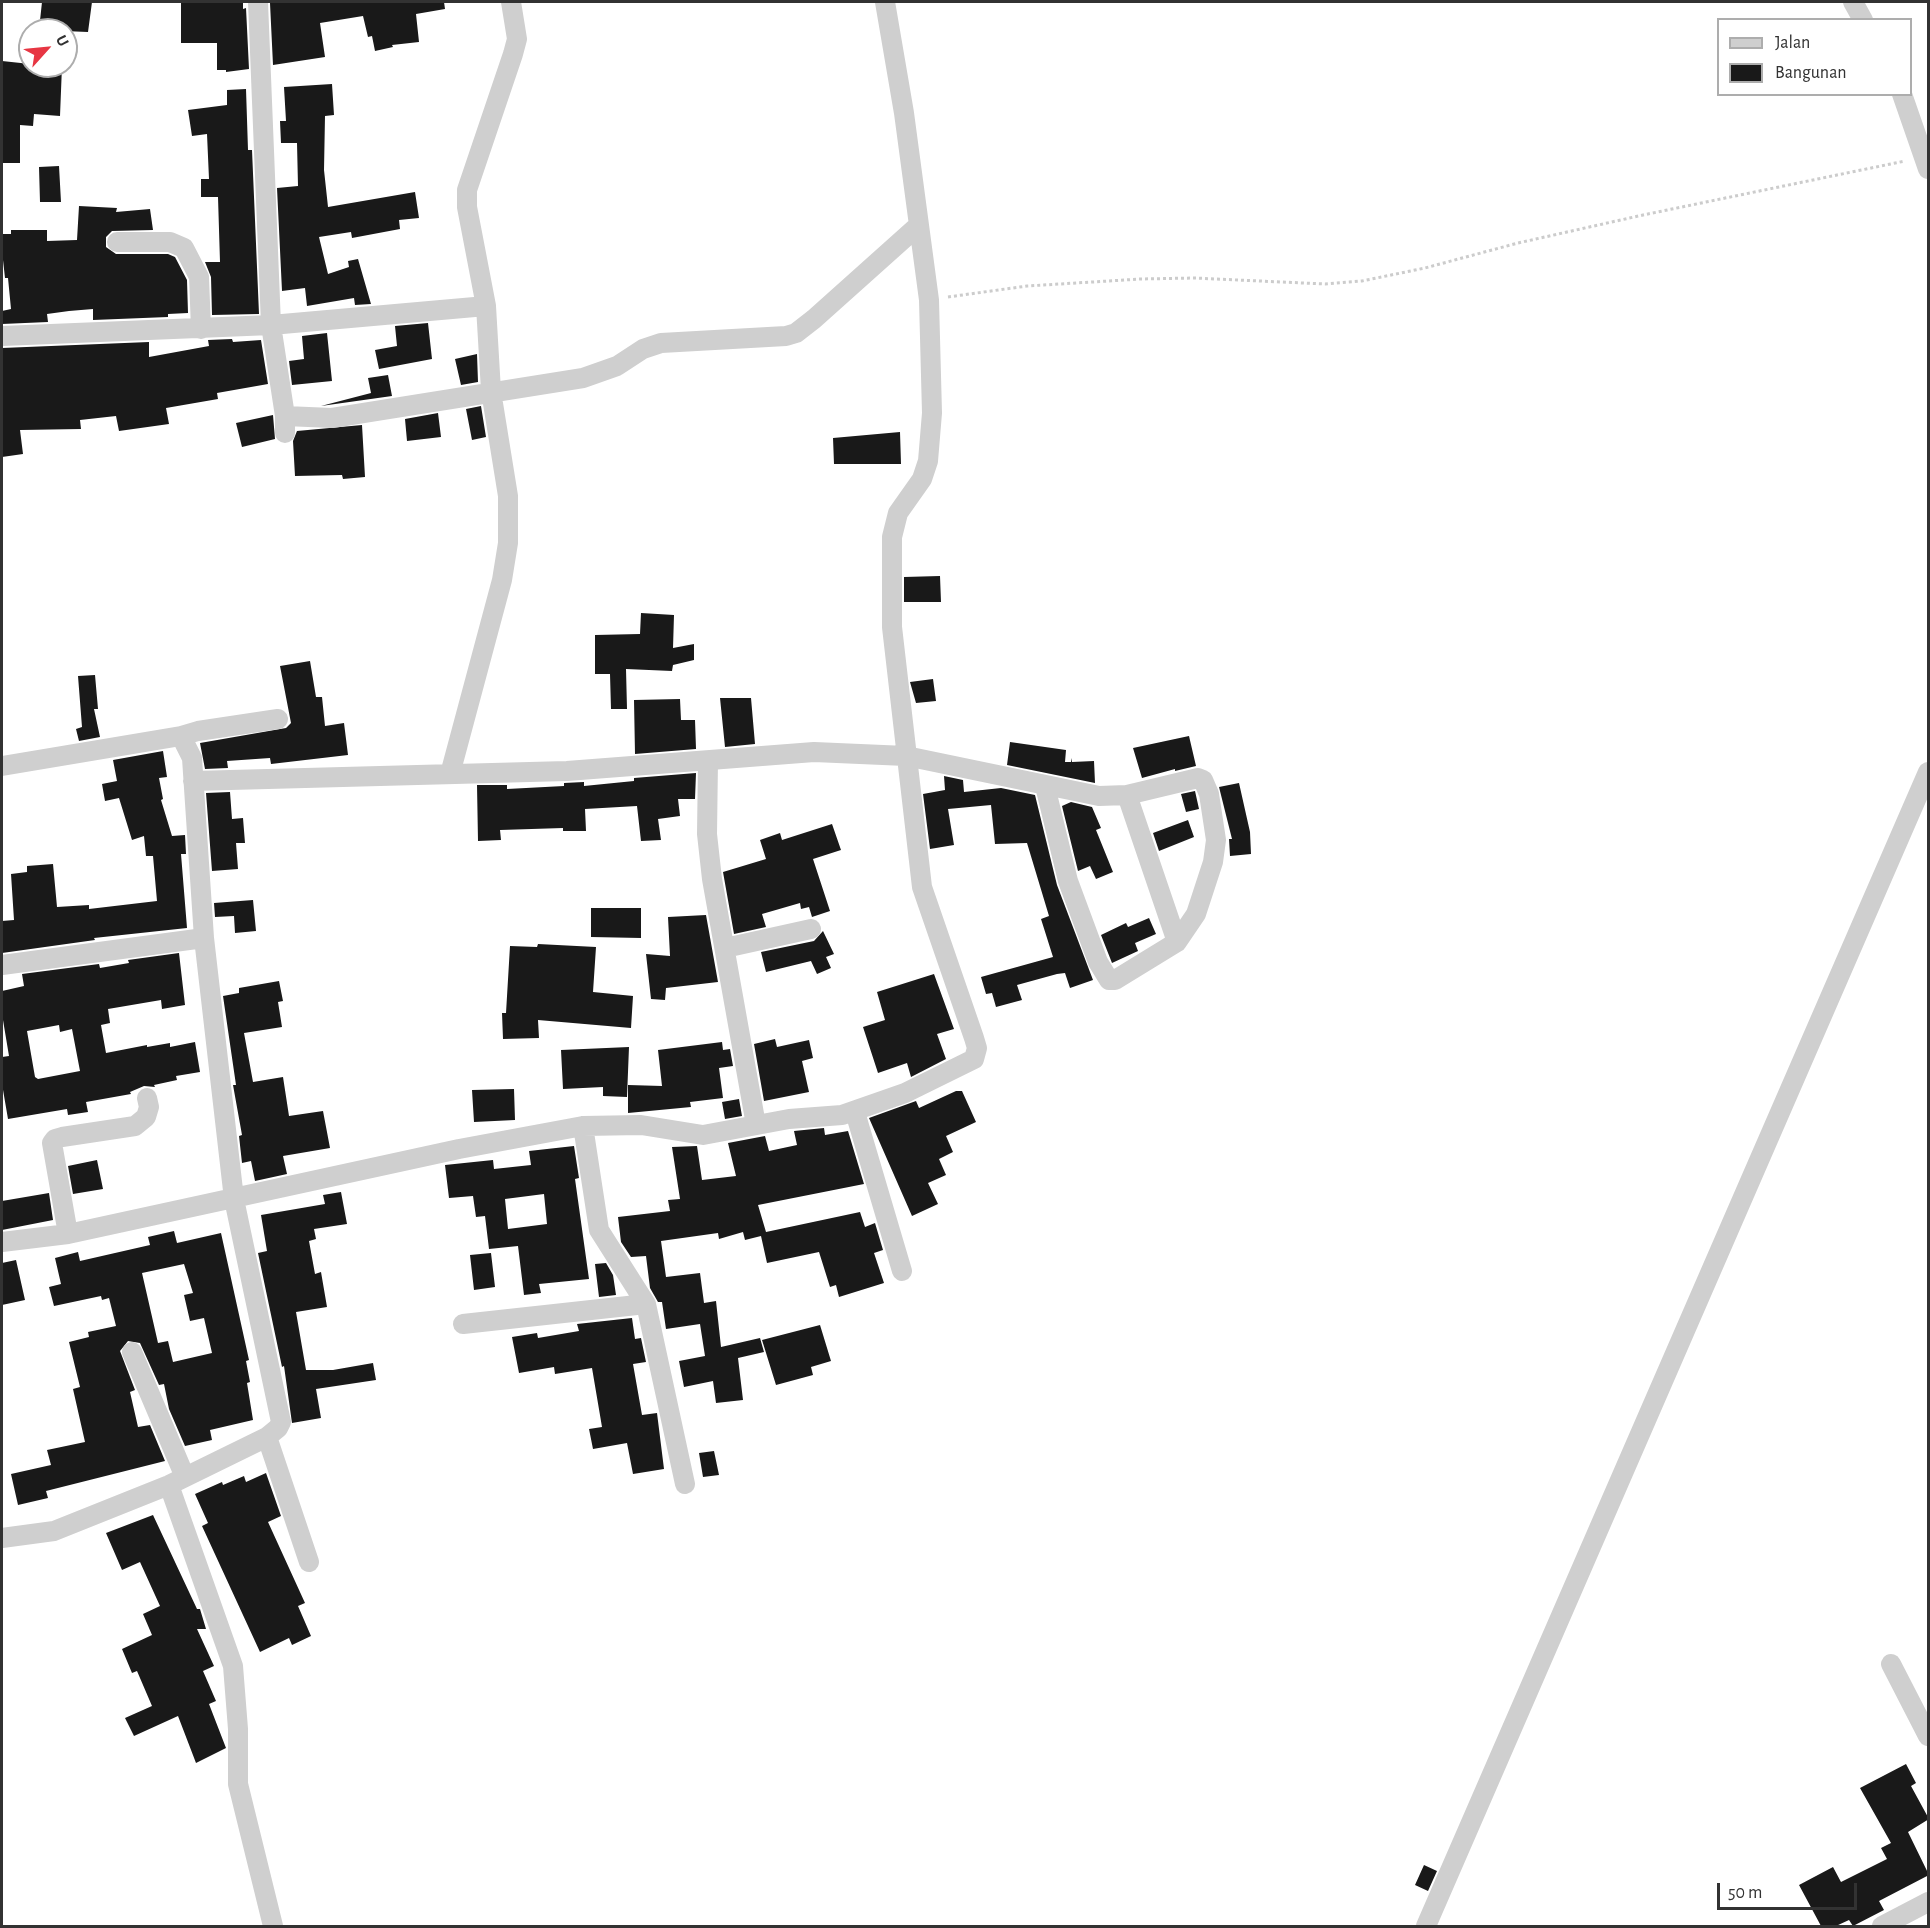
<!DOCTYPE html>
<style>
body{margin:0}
#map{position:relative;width:1930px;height:1928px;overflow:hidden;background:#fff;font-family:"Alegreya Sans",sans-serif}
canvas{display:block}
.frame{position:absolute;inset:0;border:3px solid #323232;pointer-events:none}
.legend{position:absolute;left:1717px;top:18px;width:195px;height:78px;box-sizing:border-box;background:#fff;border:2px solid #adadad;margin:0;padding:8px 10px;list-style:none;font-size:18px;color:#323232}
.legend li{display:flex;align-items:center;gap:12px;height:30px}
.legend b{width:30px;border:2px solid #adadad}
.north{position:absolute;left:18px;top:18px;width:60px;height:60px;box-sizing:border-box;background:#fff;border:2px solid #adadad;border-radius:50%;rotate:63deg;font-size:16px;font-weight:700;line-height:24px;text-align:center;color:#323232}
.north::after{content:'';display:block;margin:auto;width:21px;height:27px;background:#e73643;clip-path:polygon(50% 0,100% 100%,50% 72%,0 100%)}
.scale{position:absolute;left:1717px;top:1883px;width:140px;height:27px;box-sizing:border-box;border:3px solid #323232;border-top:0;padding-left:8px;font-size:18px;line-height:21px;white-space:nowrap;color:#323232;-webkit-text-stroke:4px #fff;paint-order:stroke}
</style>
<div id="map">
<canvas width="1930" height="1928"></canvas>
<div class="frame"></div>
<ul class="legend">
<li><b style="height:8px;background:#cfcfcf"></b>Jalan</li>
<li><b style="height:16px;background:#191919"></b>Bangunan</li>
</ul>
<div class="north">U</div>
<div class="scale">50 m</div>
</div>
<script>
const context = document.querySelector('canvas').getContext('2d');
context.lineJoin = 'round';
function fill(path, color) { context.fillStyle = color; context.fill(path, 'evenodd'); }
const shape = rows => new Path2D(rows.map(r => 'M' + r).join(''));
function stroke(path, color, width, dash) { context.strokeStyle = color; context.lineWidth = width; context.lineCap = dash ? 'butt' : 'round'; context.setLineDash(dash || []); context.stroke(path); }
const building = shape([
 [42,2,92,2,88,32,39,30],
 [181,2,243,2,243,9,246,8,249,69,226,72,226,70,217,70,217,43,181,43],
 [276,2,444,2,445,9,416,14,419,42,392,45,393,47,375,51,372,36,368,37,363,16,320,23,325,57,273,65,270,3],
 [2,61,30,64,30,66,62,66,60,116,34,114,33,126,20,125,20,163,2,163],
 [332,84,334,115,325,116,324,170,328,207,415,192,419,218,399,220,400,229,352,238,351,232,319,237,328,274,349,267,348,261,358,259,371,304,355,305,354,298,307,306,305,288,282,291,277,188,298,186,297,143,281,143,280,121,286,121,284,87],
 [246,89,248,150,252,150,259,314,212,315,211,277,205,262,220,262,218,197,201,197,201,179,209,179,207,134,192,136,188,110,227,105,227,90],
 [59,166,61,202,40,202,39,167],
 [79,206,117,208,116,212,150,209,153,230,112,231,106,237,106,247,116,254,168,254,175,257,187,280,188,313,168,314,168,317,93,320,93,309,69,311,47,314,48,322,2,324,2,311,11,309,8,278,5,278,2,251,2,234,11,234,11,230,47,230,47,241,77,240],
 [428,323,432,359,379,369,375,350,397,346,395,326],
 [327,333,332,381,292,385,289,361,304,359,302,336],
 [232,339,233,342,261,340,268,384,217,393,218,399,166,408,169,424,119,431,116,416,80,420,81,429,20,430,23,454,2,457,2,348,149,342,149,357,209,346,208,340],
 [477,354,478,382,461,385,455,359],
 [388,375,392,396,321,406,371,393,368,378],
 [481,406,486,437,472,440,466,409],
 [438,413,441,437,407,441,405,419],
 [273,415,275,439,242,447,236,423],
 [362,425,365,477,343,479,342,475,295,476,293,441,297,431],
 [900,432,901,464,834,464,833,438],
 [940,576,941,602,904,602,904,577],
 [641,613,674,615,673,648,694,644,694,660,673,665,672,671,626,669,627,709,611,709,610,674,595,674,595,635,640,634],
 [310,661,316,697,322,697,325,726,344,723,348,755,271,764,270,758,227,761,228,768,205,769,200,743,286,728,291,723,280,666],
 [95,675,98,709,94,709,100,737,79,741,76,729,82,727,78,676],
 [933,679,936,701,916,703,910,682],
 [720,698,751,698,755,744,725,747],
 [680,699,681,720,695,720,696,749,635,754,634,700],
 [1189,736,1196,766,1175,771,1175,769,1142,778,1133,748],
 [1010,742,1066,750,1065,762,1071,762,1071,758,1072,762,1094,761,1095,783,1007,765],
 [163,751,167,777,159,778,163,799,161,800,172,836,185,835,186,854,181,854,187,928,94,938,95,940,2,953,2,921,14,920,11,874,27,872,27,866,53,864,57,907,89,905,89,909,157,901,153,856,146,856,144,836,132,840,119,798,105,801,102,784,117,781,113,760],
 [696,773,695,799,678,799,680,816,658,819,661,840,641,841,637,806,585,809,586,831,563,831,563,828,500,830,501,840,478,841,477,785,507,785,507,789,564,786,564,783,584,782,584,786,634,781,634,778],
 [944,776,963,780,964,792,1001,788,1035,795,1057,885,1093,980,1070,988,1065,973,1057,974,1017,985,1022,1000,996,1007,992,993,986,994,981,977,1053,957,1041,919,1049,916,1027,843,995,844,991,805,948,809,954,845,930,849,923,794,945,790],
 [1239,783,1250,832,1251,854,1230,856,1229,839,1232,839,1219,787],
 [1195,791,1199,809,1186,812,1181,794],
 [230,792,232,819,243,818,245,843,236,843,238,869,212,871,206,793],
 [1071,802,1092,807,1101,828,1096,830,1113,872,1096,879,1090,866,1078,871,1062,806],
 [1188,820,1194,837,1159,851,1153,833],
 [832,824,841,850,813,859,830,911,812,917,809,907,801,909,800,903,762,914,766,927,734,934,723,872,766,859,760,840,780,833,782,840],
 [253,900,256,931,235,933,234,916,215,917,214,903],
 [591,908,641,908,641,938,591,937],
 [706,915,718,982,666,988,665,1000,651,999,646,954,670,956,668,917],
 [1149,918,1156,934,1135,943,1138,951,1112,963,1101,935,1126,923,1128,927],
 [823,931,834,954,826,957,831,968,817,974,811,961,766,972,761,952,814,941],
 [538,944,596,947,593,992,633,996,631,1028,538,1020,539,1038,503,1039,502,1013,506,1013,510,946,537,947],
 [179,953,185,1005,162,1009,161,1000,108,1009,110,1023,101,1025,106,1053,147,1045,147,1047,170,1043,170,1047,195,1042,200,1072,176,1076,177,1080,154,1085,155,1087,144,1086,130,1092,131,1094,86,1102,88,1112,68,1115,67,1109,8,1119,2,1084,2,1057,9,1056,2,1014,2,991,24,986,22,974,99,964,100,968,129,963,128,960],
 [59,1025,60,1032,72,1029,80,1071,38,1079,35,1077,27,1031],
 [934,974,954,1029,937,1034,946,1059,911,1077,907,1063,878,1073,863,1027,885,1020,877,992],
 [279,981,283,1001,278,1002,282,1027,244,1033,253,1082,283,1077,289,1116,323,1111,330,1148,283,1156,287,1174,255,1181,251,1161,242,1163,239,1136,242,1135,233,1085,236,1085,223,996,239,993,239,988],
 [775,1039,777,1047,809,1040,813,1058,802,1061,809,1092,764,1101,754,1044],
 [722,1042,723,1050,730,1049,733,1066,719,1068,723,1098,690,1102,691,1107,628,1113,628,1085,662,1086,658,1050],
 [629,1047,627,1097,603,1096,603,1087,563,1089,561,1050],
 [514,1089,515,1120,474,1122,472,1090],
 [956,1091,962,1091,976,1122,946,1136,953,1152,939,1159,946,1175,928,1183,938,1204,912,1216,869,1118,916,1101,919,1108],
 [739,1099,742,1116,725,1119,722,1102],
 [824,1128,825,1135,848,1131,864,1184,758,1205,766,1232,860,1212,865,1227,875,1223,883,1250,874,1253,884,1283,839,1297,836,1285,830,1287,819,1252,767,1263,761,1236,745,1240,743,1232,719,1239,718,1233,661,1241,666,1277,700,1273,704,1303,716,1301,721,1347,760,1338,764,1352,738,1358,743,1400,716,1403,713,1381,684,1387,679,1361,705,1356,700,1324,666,1329,662,1302,658,1302,650,1288,646,1256,631,1257,621,1242,618,1217,670,1211,668,1200,680,1199,672,1147,697,1146,702,1180,736,1176,728,1143,765,1136,769,1151,797,1145,794,1131],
 [574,1146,579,1178,575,1179,589,1279,539,1284,541,1293,524,1295,518,1246,489,1249,485,1216,476,1217,473,1196,449,1198,445,1165,493,1160,494,1169,531,1165,529,1151],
 [544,1194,547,1224,508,1229,505,1199],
 [97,1160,103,1189,73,1194,68,1166],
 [341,1192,347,1224,314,1229,316,1239,309,1241,315,1274,321,1272,327,1307,296,1312,306,1370,333,1370,373,1363,376,1380,316,1389,321,1418,292,1423,284,1366,282,1367,258,1253,267,1251,261,1215,325,1204,323,1195],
 [49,1193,53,1220,2,1230,2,1201],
 [174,1231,177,1243,221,1233,249,1360,246,1361,250,1382,247,1383,253,1420,210,1430,212,1440,185,1446,169,1409,164,1384,159,1385,140,1343,128,1341,120,1351,135,1390,130,1392,138,1427,150,1425,165,1461,46,1491,48,1498,18,1505,11,1474,51,1465,47,1450,85,1442,73,1389,80,1387,69,1342,89,1337,88,1332,116,1326,109,1298,102,1300,101,1296,54,1306,49,1287,61,1284,55,1258,78,1252,80,1261,150,1245,148,1237],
 [184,1264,193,1293,184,1295,190,1321,204,1318,212,1353,173,1362,168,1341,158,1343,142,1273],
 [491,1253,495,1287,474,1290,470,1255],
 [16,1260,25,1300,2,1305,2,1263],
 [606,1263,613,1275,616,1295,599,1297,595,1264],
 [632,1318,635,1339,641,1338,646,1362,633,1364,642,1415,657,1413,664,1469,633,1474,627,1443,593,1449,589,1429,602,1427,592,1368,555,1374,554,1367,519,1373,512,1337,537,1333,538,1338,579,1331,577,1324],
 [820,1325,831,1361,811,1367,813,1375,776,1385,762,1340],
 [714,1451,719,1475,703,1477,699,1453],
 [266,1473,281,1516,268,1522,305,1603,298,1606,311,1636,292,1645,289,1638,260,1652,202,1526,208,1523,195,1494,222,1482,223,1485,244,1476,246,1482],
 [153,1515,197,1609,200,1609,206,1629,197,1629,214,1666,203,1671,216,1701,209,1704,226,1748,196,1763,178,1716,134,1736,125,1718,152,1706,137,1671,132,1673,122,1649,152,1635,143,1614,160,1606,140,1562,122,1570,106,1533],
 [1906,1764,1916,1783,1911,1786,1929,1819,1908,1832,1929,1875,1879,1901,1884,1910,1853,1926,1849,1920,1836,1926,1821,1926,1799,1885,1833,1867,1841,1882,1887,1859,1881,1848,1891,1843,1860,1788],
 [1424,1865,1437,1871,1428,1891,1415,1885]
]);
const path = shape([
 [948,297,1027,286,1141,279,1194,278,1325,284,1362,281,1425,268,1518,243,1643,215,1905,161]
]);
const minor = shape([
 [258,2,271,325,285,416,285,433],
 [1853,2,1863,20],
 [1902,94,1928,169],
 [117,242,170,242,184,248,199,277,201,329],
 [2,336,271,325,486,306],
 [285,416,332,418,583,378,617,366,643,349,661,343,786,336,796,333,814,319,919,225],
 [181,736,198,731,278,719],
 [708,761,707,834,712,879,756,1125],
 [2,766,181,736,192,758,204,938,234,1199,281,1422,278,1428,267,1437,169,1485,54,1531,2,1538],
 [450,774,502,580,508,543,508,496,491,391,486,306,467,207,467,190,513,54,517,39,511,2],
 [193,781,567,771,814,752,906,756,1099,796,1127,795,1198,778,1203,780,1209,794,1216,840,1213,862,1196,914,1177,942,1115,980,1109,980,1098,962,1068,881,1045,786],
 [1127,795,1177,942],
 [725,948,811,929],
 [2,965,204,938],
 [855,1112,902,1271],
 [583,1126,599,1230,646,1304,685,1484],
 [68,1234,52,1143,55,1139,62,1137,135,1126,146,1117,149,1107,147,1098],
 [2,1242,68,1234,459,1149,583,1126,641,1125,703,1135,789,1119,842,1115,905,1093,974,1059,977,1048,974,1038,922,887,892,627,892,537,898,513,922,479,928,461,932,413,929,300,904,113,885,2],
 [463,1324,646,1304],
 [132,1352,185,1477],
 [267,1437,309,1562],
 [169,1485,233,1666,238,1729,238,1784,273,1926],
 [1891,1664,1928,1736],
 [1426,1926,1928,772],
 [1882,1926,1928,1902]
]);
fill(building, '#191919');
stroke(path, '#ccc', 3, [3, 3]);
stroke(minor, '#cfcfcf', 20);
</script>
